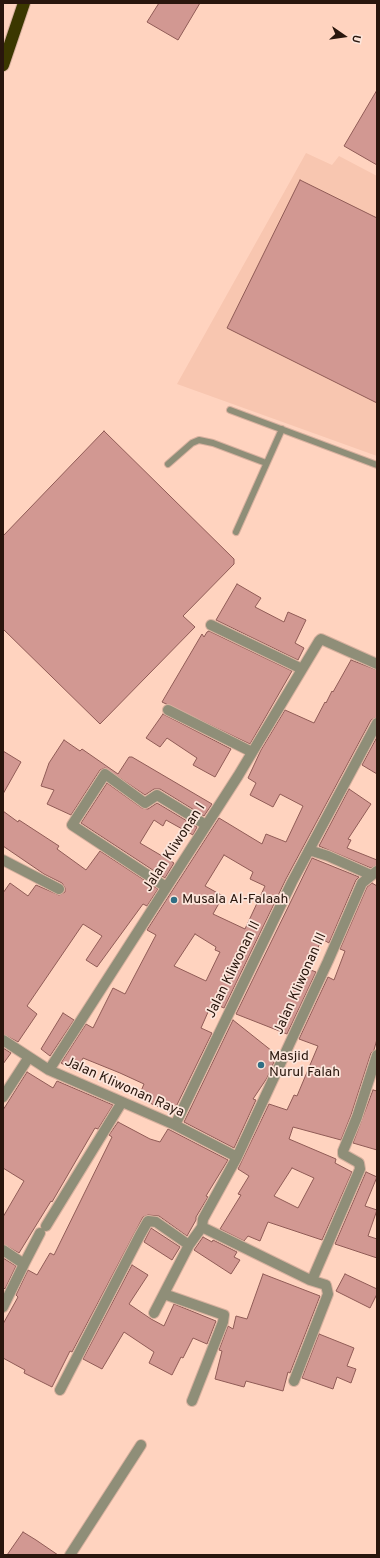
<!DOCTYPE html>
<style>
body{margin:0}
#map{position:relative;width:380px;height:1558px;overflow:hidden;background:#ffd3bf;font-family:Overpass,sans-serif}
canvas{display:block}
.frame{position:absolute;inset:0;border:4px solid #29160d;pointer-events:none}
.north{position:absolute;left:324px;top:16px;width:40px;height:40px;-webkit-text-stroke:3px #fce5db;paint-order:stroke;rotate:103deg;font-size:11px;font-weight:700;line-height:16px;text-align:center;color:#29160d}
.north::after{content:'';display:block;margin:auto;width:14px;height:18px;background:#29160d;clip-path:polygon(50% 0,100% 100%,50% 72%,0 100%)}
</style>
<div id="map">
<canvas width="380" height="1558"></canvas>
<div class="frame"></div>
<div class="north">U</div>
</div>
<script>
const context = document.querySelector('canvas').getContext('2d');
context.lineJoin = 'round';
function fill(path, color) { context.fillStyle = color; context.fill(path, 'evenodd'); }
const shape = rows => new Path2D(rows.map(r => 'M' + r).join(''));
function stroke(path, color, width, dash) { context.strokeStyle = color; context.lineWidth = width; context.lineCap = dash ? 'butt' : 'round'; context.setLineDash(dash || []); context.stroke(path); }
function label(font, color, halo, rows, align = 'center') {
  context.font = font + ' Overpass,sans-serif'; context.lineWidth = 3.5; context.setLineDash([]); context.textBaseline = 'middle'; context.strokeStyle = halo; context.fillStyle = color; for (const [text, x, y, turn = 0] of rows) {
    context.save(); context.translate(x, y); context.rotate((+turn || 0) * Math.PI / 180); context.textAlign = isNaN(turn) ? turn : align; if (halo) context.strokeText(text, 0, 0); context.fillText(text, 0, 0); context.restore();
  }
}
const built = shape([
 [306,153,332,165,339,156,377,176,377,456,177,384]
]);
const building = shape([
 [159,3,200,3,178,40,147,22,159,3],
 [377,90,377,165,344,146,377,90],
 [300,180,377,218,377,403,227,328,300,180],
 [104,431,234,559,234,564,183,616,195,627,100,724,3,629,3,536,104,431],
 [237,584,261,598,255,607,284,622,288,612,306,620,295,643,304,648,298,660,216,620,237,584],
 [209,631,292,671,250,744,162,702,202,634,204,637,207,632,209,631],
 [351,660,377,670,377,717,371,720,286,879,224,1008,212,1003,201,1028,212,1033,173,1113,138,1098,144,1084,120,1073,83,1058,76,1071,61,1063,86,1024,93,1028,113,988,125,994,156,935,147,930,219,818,262,844,266,834,286,842,303,806,280,794,273,807,250,795,256,783,248,778,261,750,285,710,314,723,325,702,326,703,332,691,333,692,351,660],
 [224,855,253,872,250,879,265,886,245,929,213,914,223,896,205,886,224,855],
 [195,934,216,947,215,950,220,952,206,981,174,966,195,934],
 [163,714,231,749,215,777,193,765,197,758,167,738,160,747,146,738,163,714],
 [377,737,377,774,362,765,377,737],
 [64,740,80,751,82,749,118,774,129,757,132,757,212,804,204,816,160,789,154,789,145,795,105,768,100,770,71,815,47,804,54,790,41,786,49,763,64,740],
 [3,751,21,762,3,794,3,751],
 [107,783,142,808,148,809,157,803,197,827,193,835,166,820,163,826,154,820,140,843,174,863,165,878,81,823,107,783],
 [349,789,371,804,348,839,351,840,347,848,377,860,377,865,371,868,319,846,349,789],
 [3,811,18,822,19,820,59,846,57,849,86,870,100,851,158,889,147,906,143,904,97,967,86,960,102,936,83,924,27,1006,37,1014,18,1042,3,1034,3,893,10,883,28,896,36,885,59,895,65,892,65,888,62,883,44,874,3,846,3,811],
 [312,858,359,877,356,880,329,943,322,939,308,969,316,972,287,1034,236,1014,312,858],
 [372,883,377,886,377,1039,374,1050,371,1053,351,1115,341,1140,293,1127,289,1139,336,1159,335,1163,352,1172,322,1240,268,1222,260,1241,248,1236,244,1241,220,1229,241,1195,238,1194,249,1176,238,1169,269,1104,287,1110,294,1095,297,1096,318,1046,299,1039,328,977,334,980,345,951,340,949,367,887,372,883],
 [292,1168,314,1178,298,1208,274,1196,292,1168],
 [63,1013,74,1020,50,1056,41,1049,63,1013],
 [233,1020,277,1055,267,1078,253,1099,256,1100,234,1148,184,1122,233,1020],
 [3,1048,11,1053,3,1064,3,1048],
 [27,1072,53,1088,57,1081,113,1105,98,1129,95,1128,52,1202,51,1201,19,1253,3,1244,3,1217,24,1181,3,1168,3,1110,27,1072],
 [373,1090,377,1091,377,1150,353,1143,373,1090],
 [118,1122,150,1139,160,1142,168,1129,228,1160,206,1196,208,1197,196,1217,196,1220,187,1236,159,1216,148,1215,143,1217,72,1352,70,1351,52,1387,24,1373,25,1370,3,1358,3,1324,18,1297,16,1295,28,1270,37,1275,50,1253,54,1255,112,1137,109,1135,118,1122],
 [366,1172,377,1177,365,1206,377,1210,368,1236,377,1239,377,1258,335,1244,366,1172],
 [151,1228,180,1247,172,1260,144,1242,151,1228],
 [203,1237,212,1242,213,1240,237,1252,234,1257,240,1260,231,1274,194,1250,203,1237],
 [3,1258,16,1266,5,1289,3,1287,3,1258],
 [132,1265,148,1275,129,1304,151,1319,164,1326,174,1304,216,1321,207,1344,193,1338,183,1358,181,1357,172,1375,149,1363,154,1352,124,1332,102,1369,83,1359,132,1265],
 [263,1274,320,1296,290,1373,288,1372,283,1391,246,1381,244,1387,215,1379,222,1351,219,1350,228,1326,233,1329,236,1316,247,1319,263,1274],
 [345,1274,377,1289,377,1294,370,1308,336,1291,345,1274],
 [319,1334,354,1348,347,1366,356,1369,351,1383,337,1377,333,1389,302,1378,319,1334],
 [23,1532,36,1540,58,1555,7,1555,23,1532]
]);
const service = shape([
 [230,410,377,465],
 [168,464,192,443,199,440,213,443,266,463],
 [236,532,282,429]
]);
const minor = shape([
 [211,625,302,669],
 [168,710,252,752],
 [309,850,328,856,371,875],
 [3,860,59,889],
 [166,887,72,825,105,774,145,803,157,795,206,825],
 [3,1040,49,1070,175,1125,237,1157],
 [49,1070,238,776,319,641,321,639,377,664],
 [3,1097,29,1057],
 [175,1125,292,882,377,723],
 [46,1226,122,1102],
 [3,1250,24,1264,3,1307],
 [24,1264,40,1233],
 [312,1280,360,1169,359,1163,343,1154,343,1151,357,1117,377,1055],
 [164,1294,224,1315,223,1322,192,1401],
 [154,1313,189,1245,202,1227],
 [294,1381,328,1294,326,1285,310,1280,202,1227,203,1219,237,1157,328,961,362,883,377,871],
 [60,1390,140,1235,148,1221,156,1222,189,1245],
 [70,1555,141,1445]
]);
const motorway = shape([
 [3,65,24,3]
]);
const markers = [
 [174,900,4,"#316e84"],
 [261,1065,4,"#316e84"]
];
const streetNames = [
 ["Jalan Kliwonan I",175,848,-57],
 ["Jalan Kliwonan II",234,970,-64],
 ["Jalan Kliwonan III",301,984,-66],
 ["Jalan Kliwonan Raya",124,1088,24]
];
const poiNames = [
 ["Musala Al-Falaah",182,900],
 ["Masjid",269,1057],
 ["Nurul Falah",269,1073]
];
fill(built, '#f8c6b0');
fill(building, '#d29892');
stroke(building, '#905b56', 1);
stroke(service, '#d8b19f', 8);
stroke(minor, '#d8b19f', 12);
stroke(motorway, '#d8b19f', 14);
stroke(service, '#8f8e78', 6);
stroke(minor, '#8f8e78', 10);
stroke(motorway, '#3b3700', 12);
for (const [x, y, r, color] of markers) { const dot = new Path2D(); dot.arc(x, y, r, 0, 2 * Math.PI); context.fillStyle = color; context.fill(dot); stroke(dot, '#fce5db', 1.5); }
label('14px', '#29160d', '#fce5db', streetNames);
label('14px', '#29160d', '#fce5db', poiNames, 'left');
</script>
